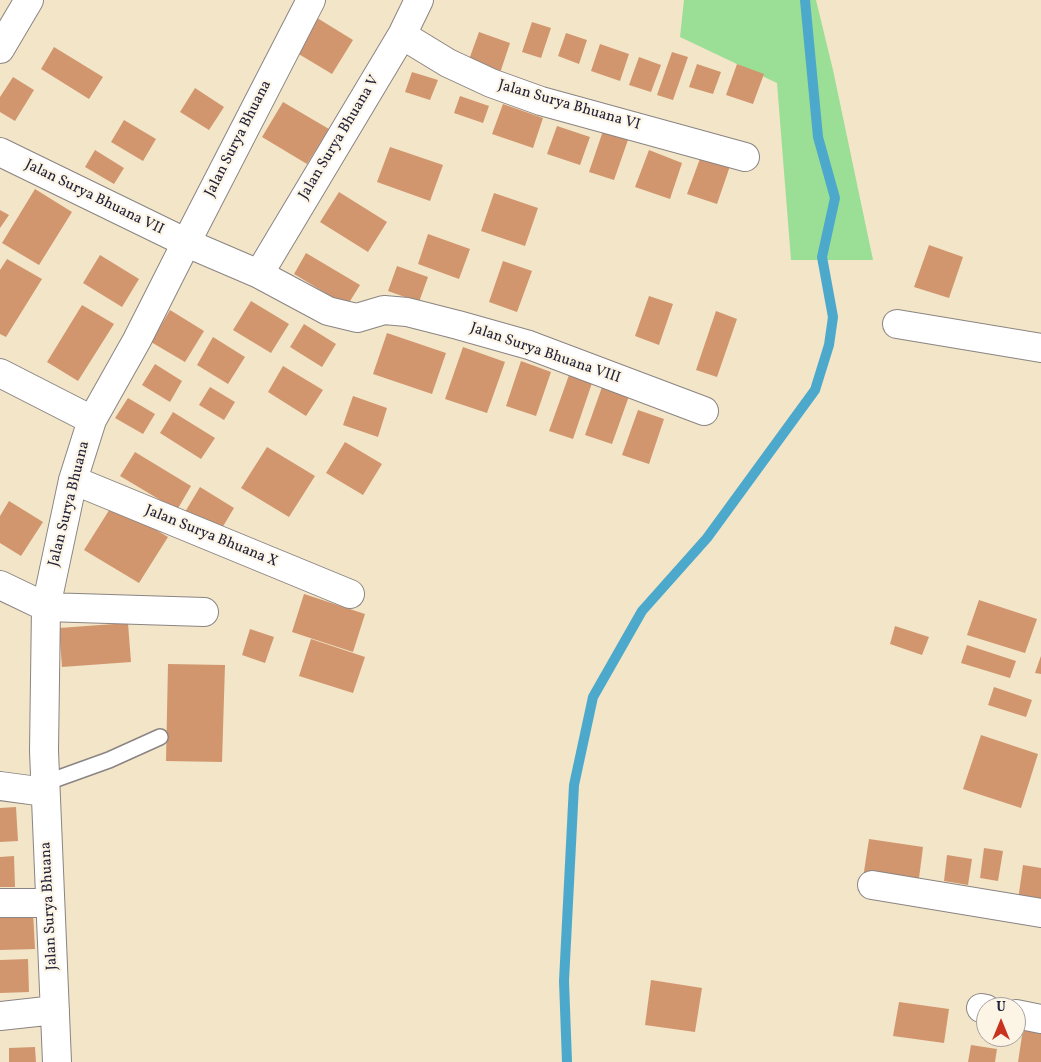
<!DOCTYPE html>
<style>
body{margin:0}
#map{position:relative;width:1041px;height:1062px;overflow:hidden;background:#f2e5c8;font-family:Vollkorn,serif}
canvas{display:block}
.north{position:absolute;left:976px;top:997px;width:50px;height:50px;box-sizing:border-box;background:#fcf5e5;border:1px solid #a5a1a1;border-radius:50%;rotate:0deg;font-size:14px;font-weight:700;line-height:20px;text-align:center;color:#22223b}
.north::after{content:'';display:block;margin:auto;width:18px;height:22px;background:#c8321e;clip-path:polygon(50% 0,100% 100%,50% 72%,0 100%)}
</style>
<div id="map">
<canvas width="1041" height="1062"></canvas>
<div class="north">U</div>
</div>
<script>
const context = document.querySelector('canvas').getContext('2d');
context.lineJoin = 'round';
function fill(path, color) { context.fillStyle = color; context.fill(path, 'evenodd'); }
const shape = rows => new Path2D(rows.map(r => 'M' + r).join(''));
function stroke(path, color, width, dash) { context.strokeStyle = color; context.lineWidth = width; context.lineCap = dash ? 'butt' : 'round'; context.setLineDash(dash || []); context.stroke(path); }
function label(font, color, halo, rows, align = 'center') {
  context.font = font + ' Vollkorn,serif'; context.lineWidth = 4.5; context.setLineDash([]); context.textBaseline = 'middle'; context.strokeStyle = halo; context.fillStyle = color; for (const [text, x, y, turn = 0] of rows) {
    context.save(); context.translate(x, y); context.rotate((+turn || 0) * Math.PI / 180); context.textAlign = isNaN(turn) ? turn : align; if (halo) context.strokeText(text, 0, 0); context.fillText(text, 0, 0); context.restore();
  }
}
const green = shape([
 [684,0,816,0,833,70,873,260,791,260,777,83,680,37]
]);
const stream = shape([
 [567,1062,564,981,574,785,593,697,642,611,707,538,815,390,829,345,833,317,822,257,835,198,818,137,805,0]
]);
const building = shape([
 [314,16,353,40,332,74,292,50],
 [532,22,551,28,541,58,522,52],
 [479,32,510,43,499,76,467,65],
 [566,33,587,40,579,64,558,56],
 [600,44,629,54,620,81,591,71],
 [54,47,103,77,89,99,41,69],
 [672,52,688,57,673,100,657,95],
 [639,57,661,65,651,92,629,85],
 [697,64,721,72,713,94,689,87],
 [737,64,764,74,753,104,726,95],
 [412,72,438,80,430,100,405,92],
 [13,77,34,90,15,121,0,112,0,97],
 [195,88,224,107,209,130,180,112],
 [460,96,489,106,483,123,454,113],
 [283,102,329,129,307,164,262,137],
 [503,104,543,118,533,148,492,134],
 [124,120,156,139,143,161,111,142],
 [557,126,590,137,580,165,547,154],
 [604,128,629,137,614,180,589,172],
 [390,147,443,165,430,201,377,182],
 [95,150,124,168,114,184,85,167],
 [649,150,682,163,670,199,635,187],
 [701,156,730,166,717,204,687,194],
 [35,189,72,212,39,265,2,243],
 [339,192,387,222,368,252,320,222],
 [494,193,538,208,525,246,481,231],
 [0,210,9,215,0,228],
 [428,234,470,249,459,279,418,264],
 [929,245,963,257,949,298,914,287],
 [306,253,360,285,347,306,294,274],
 [100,255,139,279,122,307,83,283],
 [7,259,42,279,6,337,0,334,0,270],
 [503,261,532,271,517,312,489,302],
 [397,266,428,277,419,302,388,291],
 [649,296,673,304,659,345,635,336],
 [251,301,289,324,271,353,233,330],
 [82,305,114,324,78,381,47,362],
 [170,310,204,331,185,362,151,342],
 [716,311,737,319,717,377,696,370],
 [304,324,336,344,322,367,290,347],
 [387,333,446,353,432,394,373,374],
 [213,337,245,357,228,384,197,365],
 [463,347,505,362,487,413,445,399],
 [521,361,551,372,536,416,506,406],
 [155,364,182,381,170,402,142,385],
 [283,366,323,390,306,416,268,392],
 [569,375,592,383,573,439,549,431],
 [210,387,235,402,224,420,199,405],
 [602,387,629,396,612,444,585,435],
 [353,396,387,408,378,437,343,425],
 [128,398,155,414,143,434,115,418],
 [638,410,664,419,649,464,622,455],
 [173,412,215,438,201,459,160,433],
 [345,442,382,464,363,495,326,473],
 [267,447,315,476,289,517,241,488],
 [135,452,191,486,177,510,120,476],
 [200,487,234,508,219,533,185,512],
 [9,501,43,522,21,556,0,543,0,516],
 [113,504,168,537,139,583,84,550],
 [304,594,365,614,353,652,292,632],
 [979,600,1037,619,1025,653,967,635],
 [128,623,131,662,62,667,59,628],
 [895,626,929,637,922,655,890,644],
 [250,629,274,637,265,663,242,655],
 [311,639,365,657,353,693,299,676],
 [967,645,1016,661,1010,678,961,663],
 [1041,656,1041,674,1035,673],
 [168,664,225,665,222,762,166,761],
 [994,687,1032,700,1026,717,988,705],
 [981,735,1038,754,1021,808,963,789],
 [16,807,18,841,0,842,0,808],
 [869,839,923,847,918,886,863,878],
 [984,848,1003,851,998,881,980,878],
 [947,855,972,859,968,885,944,881],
 [14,856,15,887,0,887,0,857],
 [1023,865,1041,868,1041,903,1018,900],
 [33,912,35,949,0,950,0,914],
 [28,959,29,992,0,993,0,960],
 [651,980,702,988,695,1032,645,1025],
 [899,1002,949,1009,944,1043,893,1036],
 [1023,1029,1041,1032,1041,1062,1018,1062],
 [971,1045,997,1049,995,1062,968,1062],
 [35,1047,36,1062,9,1062,9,1048]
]);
const service = shape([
 [45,783,109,760,160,737]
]);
const minor = shape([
 [402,35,448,63,491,83,541,101,745,157],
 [0,49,29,0],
 [0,152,189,244,259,274,328,311,357,318,384,310,407,312,458,325,529,345,704,411],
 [259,274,402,35,419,0],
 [897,324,1041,348],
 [0,373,92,420],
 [73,480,350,594],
 [0,585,46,607,204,612],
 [0,786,45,792],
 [872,885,1041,913],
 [0,903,50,903],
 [981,1008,986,1009],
 [1016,1014,1041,1019],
 [0,1016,55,1010],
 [57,1062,44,751,46,607,73,480,92,420,137,340,186,243,311,0]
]);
const streetNames = [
 ["Jalan Surya Bhuana VI",569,106,16],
 ["Jalan Surya Bhuana V",340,138,-59],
 ["Jalan Surya Bhuana",239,139,-63],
 ["Jalan Surya Bhuana VII",94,198,26],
 ["Jalan Surya Bhuana VIII",545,354,19],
 ["Jalan Surya Bhuana",70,504,-76],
 ["Jalan Surya Bhuana X",211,537,22],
 ["Jalan Surya Bhuana",50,906,-93]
];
fill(green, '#9bde96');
stroke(stream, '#4da9cb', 10);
fill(building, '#d2966f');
stroke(service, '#8a8482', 18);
stroke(minor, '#8a8482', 30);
stroke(service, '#fff', 15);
stroke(minor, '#fff', 28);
label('15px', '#22223b', '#fcf5e5', streetNames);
</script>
